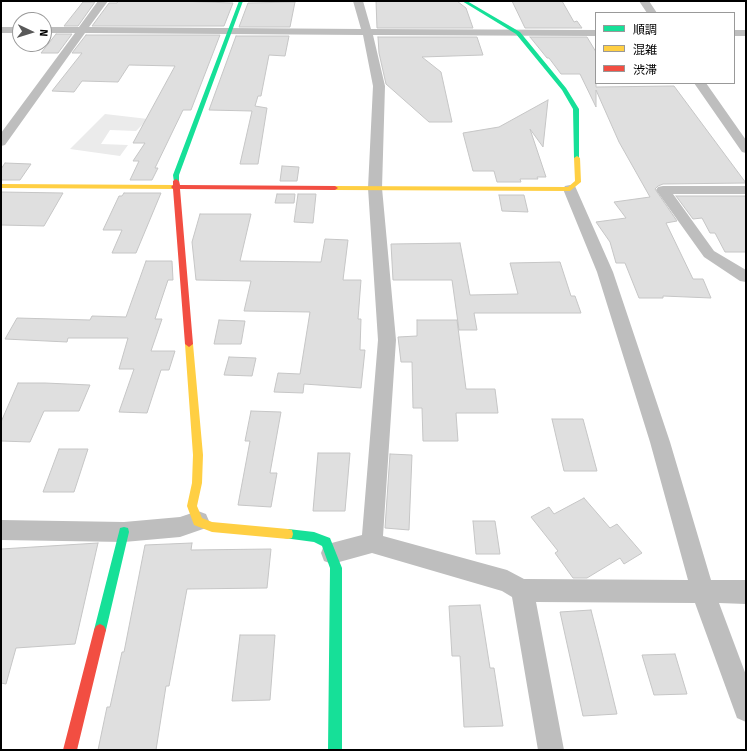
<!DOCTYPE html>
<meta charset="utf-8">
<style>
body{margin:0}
#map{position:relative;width:747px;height:751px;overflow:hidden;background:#fff;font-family:"Fira Sans","Noto Sans JP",sans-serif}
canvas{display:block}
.frame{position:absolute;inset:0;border:2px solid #000;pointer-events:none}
.legend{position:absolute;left:595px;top:12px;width:140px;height:72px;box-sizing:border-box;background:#fff;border:1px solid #999;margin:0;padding:5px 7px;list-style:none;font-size:12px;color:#000}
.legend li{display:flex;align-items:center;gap:8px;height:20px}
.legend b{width:20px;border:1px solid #999}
.north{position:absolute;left:12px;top:12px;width:40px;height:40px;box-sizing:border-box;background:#fff;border:1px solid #999;border-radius:50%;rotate:94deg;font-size:11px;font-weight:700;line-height:16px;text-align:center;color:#000}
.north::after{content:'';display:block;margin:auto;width:14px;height:18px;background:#595959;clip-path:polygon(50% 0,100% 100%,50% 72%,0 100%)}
</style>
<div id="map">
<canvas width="747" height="751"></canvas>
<div class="frame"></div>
<ul class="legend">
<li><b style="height:5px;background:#16e098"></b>順調</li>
<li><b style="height:5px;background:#ffcf43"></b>混雑</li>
<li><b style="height:5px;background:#f24e42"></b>渋滞</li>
</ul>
<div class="north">N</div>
</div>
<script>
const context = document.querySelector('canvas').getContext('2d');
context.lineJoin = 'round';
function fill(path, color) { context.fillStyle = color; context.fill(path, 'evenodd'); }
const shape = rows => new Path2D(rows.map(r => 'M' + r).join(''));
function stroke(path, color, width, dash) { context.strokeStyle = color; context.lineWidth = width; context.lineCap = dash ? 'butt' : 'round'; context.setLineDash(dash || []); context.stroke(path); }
const green = shape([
 [105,114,148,119,136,131,110,130,101,144,128,145,120,156,70,149]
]);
const building = shape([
 [118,1,176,1,233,3,224,26,92,26,109,3,117,3,118,1],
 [376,1,457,1,466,8,473,28,377,28,376,1],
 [512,1,562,1,574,22,577,21,582,28,525,28,512,1],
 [83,2,95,2,78,26,64,26,83,2],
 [295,2,290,27,239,27,248,3,295,2],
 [56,34,72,34,58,53,41,53,56,34],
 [86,35,220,35,191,110,183,110,155,168,158,168,152,180,130,180,139,161,133,161,145,143,133,143,175,66,129,65,118,82,82,81,74,92,52,91,82,53,72,53,86,35],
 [236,36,289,36,285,56,269,55,261,96,258,96,255,106,267,108,258,164,240,164,252,111,209,110,236,36],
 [378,37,477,37,483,55,422,57,441,72,452,122,429,122,386,84,379,53,378,37],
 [530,37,587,37,596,52,596,87,674,86,746,183,663,184,658,186,655,189,677,221,666,223,693,279,703,279,711,298,663,296,663,298,639,298,625,263,616,263,610,242,596,222,626,218,614,202,650,197,619,142,596,90,596,107,580,74,561,74,549,58,547,58,530,37],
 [548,100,543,147,530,129,546,177,537,177,538,179,520,179,521,182,497,182,494,171,473,171,463,133,499,127,548,100],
 [5,163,31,164,20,180,1,180,1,169,5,163],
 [282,166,299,167,297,181,280,181,282,166],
 [1,192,63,193,44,226,1,225,1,192],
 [124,193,161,193,136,253,112,253,122,230,103,230,119,196,122,196,124,193],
 [277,194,295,194,294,203,275,203,277,194],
 [298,194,316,194,313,223,294,222,298,194],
 [499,195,524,195,528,212,502,211,499,195],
 [676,196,746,196,746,252,725,252,715,233,710,233,702,218,693,219,676,196],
 [200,214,251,214,240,261,321,262,325,239,348,240,343,280,361,280,358,319,361,319,360,350,365,350,361,388,304,384,303,393,274,392,278,373,300,374,310,312,244,311,251,281,196,280,192,242,200,214],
 [460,243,470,295,518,294,510,263,560,262,571,296,575,296,581,313,474,313,477,330,459,330,452,280,393,280,391,244,460,243],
 [146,261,172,261,173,280,168,280,155,319,162,319,151,351,175,351,169,370,161,370,147,413,119,412,134,369,119,369,128,338,68,338,67,342,5,339,17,318,90,320,92,316,126,317,146,261],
 [219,320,245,321,241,344,214,344,219,320],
 [417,320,457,320,466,389,495,389,498,413,456,413,458,441,423,441,422,408,413,408,412,362,401,362,398,337,417,336,417,320],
 [229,357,256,358,252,376,224,375,229,357],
 [18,383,45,383,90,385,79,411,44,411,30,442,1,441,1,422,18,383],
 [251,411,281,412,270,473,277,473,271,507,238,505,250,441,245,441,251,411],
 [552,419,583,419,597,471,564,471,552,419],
 [59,449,88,449,74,492,43,492,59,449],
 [318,453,350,453,345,511,313,511,318,453],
 [390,454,412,455,409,530,385,528,390,454],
 [584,498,610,528,617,524,642,553,624,564,620,558,587,578,573,578,555,553,558,551,531,517,549,507,554,514,584,498],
 [473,521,495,521,500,554,476,554,473,521],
 [98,543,75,644,16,648,6,684,1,683,1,549,98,543],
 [192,543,191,550,271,549,267,588,187,589,169,686,166,686,156,750,98,750,107,707,110,707,122,652,124,652,145,545,192,543],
 [480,605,490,668,494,668,503,726,464,727,460,656,452,656,449,606,480,605],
 [591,610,602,653,617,714,583,716,560,612,591,610],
 [240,635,275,635,270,700,232,701,240,635],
 [675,654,687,694,654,695,642,655,675,654]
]);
const street = shape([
 [98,1,108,1,89,27,361,29,353,1,363,1,371,29,596,30,596,36,373,35,385,86,382,188,396,340,383,536,507,570,524,579,688,580,650,442,597,272,563,189,565,186,570,185,575,186,613,272,670,442,711,580,746,580,746,604,719,603,746,675,746,722,737,718,695,603,536,602,564,750,538,750,512,597,502,591,372,553,332,564,324,561,321,553,324,545,362,535,378,340,368,188,373,86,363,35,85,33,5,145,1,146,1,133,75,33,44,33,44,27,79,27,98,1],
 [639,1,649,1,657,13,647,13,639,1],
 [1,27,20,27,20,33,1,33,1,27],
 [734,30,746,30,746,36,734,36,734,30],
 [694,83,706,83,746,140,746,153,742,152,694,83],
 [663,186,746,186,746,194,673,194,714,251,746,270,746,282,740,281,704,257,656,190,658,187,663,186],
 [198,511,206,514,209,521,206,528,180,537,124,542,1,540,1,520,124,522,180,517,198,511]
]);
const fast = shape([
 [239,1,243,1,179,175,179,181,178,182,174,182,173,175,239,1],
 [462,1,467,1,520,32,566,88,579,109,579,159,574,158,573,109,562,90,516,34,462,1],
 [124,527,128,528,129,532,106,630,104,634,100,636,96,634,94,630,119,532,120,528,124,527],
 [288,529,314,532,330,538,342,568,342,750,328,750,330,568,322,546,314,542,284,538,283,534,284,530,288,529]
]);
const slow = shape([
 [577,156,580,158,581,182,570,191,335,190,332,188,335,186,568,187,575,181,574,158,577,156],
 [1,184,174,185,177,187,174,189,1,188,1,184],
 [189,341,193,344,203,455,202,483,197,506,202,518,212,522,288,529,292,530,293,534,292,538,288,539,212,532,194,525,187,506,192,483,193,455,185,344,189,341]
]);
const jam = shape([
 [176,179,179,181,180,185,335,186,338,188,335,190,180,189,193,344,189,347,185,344,173,189,171,187,173,185,173,181,176,179],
 [100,624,104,626,106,630,77,750,63,750,94,630,96,626,100,624]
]);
fill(green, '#ebebeb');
fill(building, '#dfdfdf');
stroke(building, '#c6c6c6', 1);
fill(street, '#bebebe');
fill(fast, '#16e098');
fill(slow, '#ffcf43');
fill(jam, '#f24e42');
</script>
